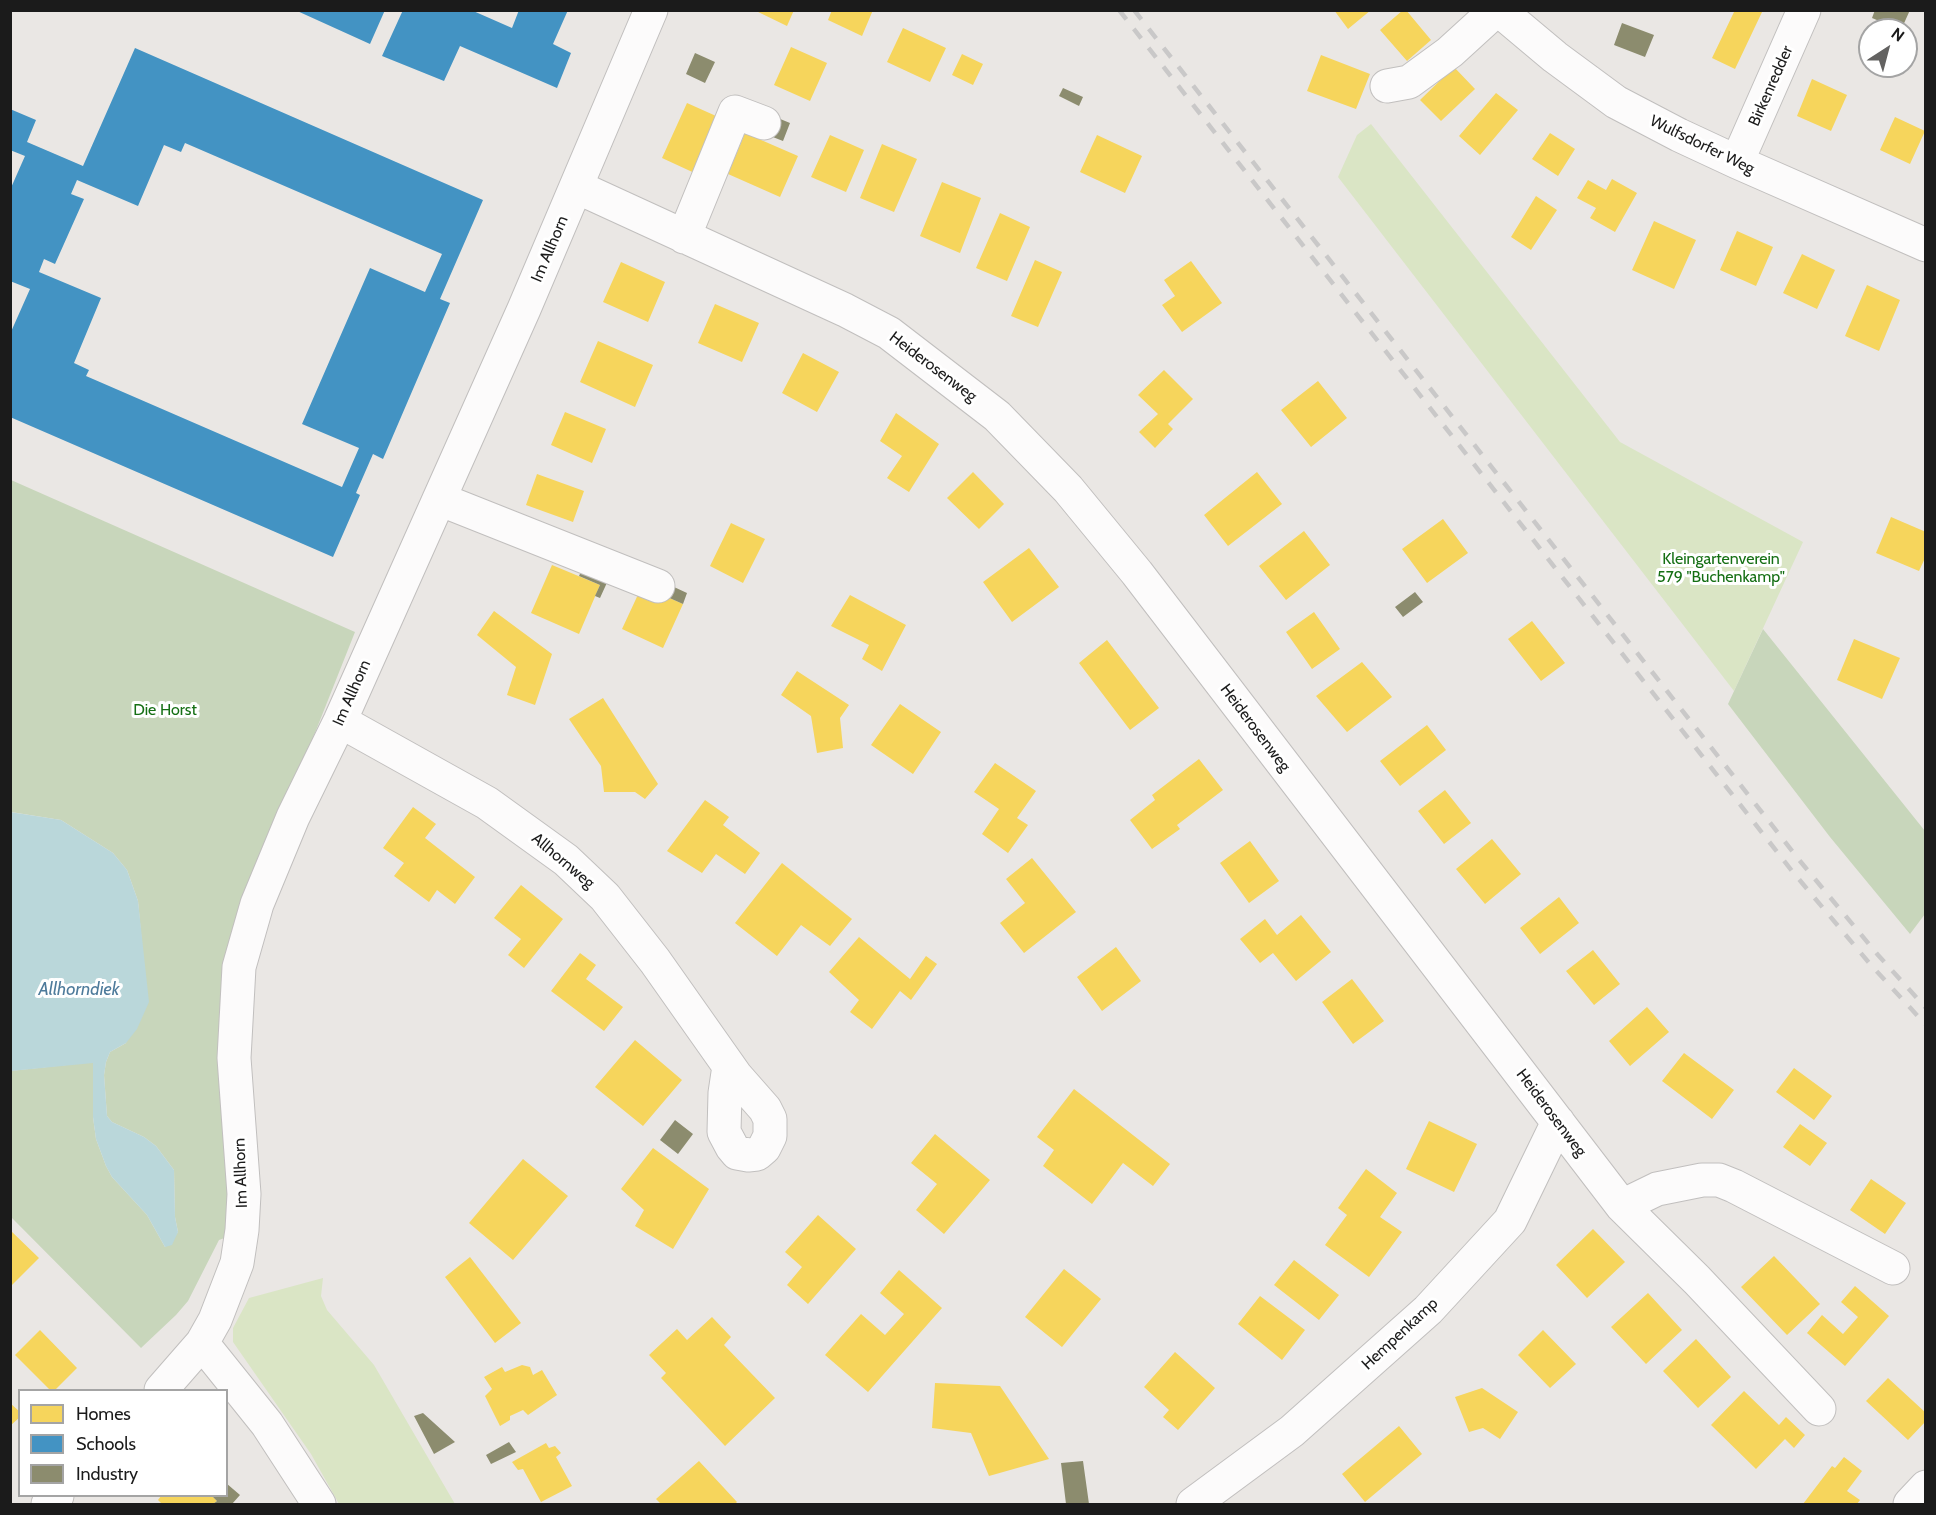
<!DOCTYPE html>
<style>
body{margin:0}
#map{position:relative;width:1936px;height:1515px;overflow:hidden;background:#eae7e4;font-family:Cabin,sans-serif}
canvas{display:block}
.frame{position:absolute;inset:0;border:12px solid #1b1b1b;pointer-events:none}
.legend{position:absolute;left:18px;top:1389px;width:210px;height:108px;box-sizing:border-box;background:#fff;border:2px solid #a4a4a4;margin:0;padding:8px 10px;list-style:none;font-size:18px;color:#1b1b1b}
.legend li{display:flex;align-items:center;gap:12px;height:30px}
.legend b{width:30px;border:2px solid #a4a4a4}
.north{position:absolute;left:1858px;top:18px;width:60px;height:60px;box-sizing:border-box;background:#fff;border:2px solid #a4a4a4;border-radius:50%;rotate:36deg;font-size:16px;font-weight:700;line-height:24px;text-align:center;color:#1b1b1b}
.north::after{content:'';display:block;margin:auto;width:21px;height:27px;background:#636261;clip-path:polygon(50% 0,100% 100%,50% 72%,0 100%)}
</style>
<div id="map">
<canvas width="1936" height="1515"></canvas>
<div class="frame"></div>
<ul class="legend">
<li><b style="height:16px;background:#f6d55c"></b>Homes</li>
<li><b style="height:16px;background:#4393c3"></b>Schools</li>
<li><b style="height:16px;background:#8c8c6e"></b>Industry</li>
</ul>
<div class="north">N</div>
</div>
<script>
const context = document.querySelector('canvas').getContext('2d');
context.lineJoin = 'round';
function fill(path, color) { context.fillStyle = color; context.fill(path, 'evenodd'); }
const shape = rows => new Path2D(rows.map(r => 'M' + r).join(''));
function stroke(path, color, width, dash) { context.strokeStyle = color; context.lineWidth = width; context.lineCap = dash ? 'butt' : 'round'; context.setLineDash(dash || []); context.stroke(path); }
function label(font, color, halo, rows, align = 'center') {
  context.font = font + ' Cabin,sans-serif'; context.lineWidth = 6; context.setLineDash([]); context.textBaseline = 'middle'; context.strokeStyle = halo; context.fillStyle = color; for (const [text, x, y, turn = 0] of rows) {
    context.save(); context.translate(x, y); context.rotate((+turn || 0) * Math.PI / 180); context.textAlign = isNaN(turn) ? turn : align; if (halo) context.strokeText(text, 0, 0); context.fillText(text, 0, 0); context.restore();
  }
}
const grass = shape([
 [1371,124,1620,442,1803,542,1734,691,1338,177,1357,135],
 [323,1278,321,1296,327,1310,374,1365,455,1504,339,1504,311,1454,233,1342,233,1328,249,1298]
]);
const forest = shape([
 [11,480,355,632,236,932,233,1235,219,1240,188,1301,176,1315,141,1348,11,1217,10,1071,94,1062,93,1117,96,1139,106,1166,112,1177,147,1215,165,1247,178,1232,175,1217,174,1170,156,1146,144,1137,112,1122,107,1116,104,1075,106,1062,110,1052,126,1043,142,944,138,901,127,870,113,853,61,820,11,812],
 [1763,629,1925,831,1925,914,1910,934,1830,837,1728,704]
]);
const water = shape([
 [10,812,61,820,113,853,127,870,138,901,149,1002,137,1029,126,1043,110,1052,106,1062,104,1075,107,1116,112,1122,144,1137,156,1146,174,1170,175,1217,178,1232,172,1245,165,1247,147,1215,112,1177,106,1166,96,1139,93,1117,93,1063,11,1071]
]);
const homes = shape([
 [754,10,794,10,787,26],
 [832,10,873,10,862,36,828,20],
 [1334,10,1371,10,1348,29],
 [1403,10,1406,10,1431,40,1407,61,1380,30],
 [1730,10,1763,10,1735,69,1712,58,1734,12],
 [903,28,946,48,930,82,887,62],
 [791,47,827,63,810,101,774,85],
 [962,54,983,64,973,85,952,75],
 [1321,55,1370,74,1356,109,1307,91],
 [1454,67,1475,89,1441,121,1420,100],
 [1812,79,1847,95,1831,131,1797,116],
 [1496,93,1518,110,1480,155,1459,136],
 [687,103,725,120,701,176,662,158],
 [1895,117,1925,131,1910,164,1880,150],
 [745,133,798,156,780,197,728,174],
 [1550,133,1575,149,1558,176,1532,159],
 [830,135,864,150,846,192,811,177],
 [1097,135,1142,156,1125,193,1080,172],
 [882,144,917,159,894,212,860,198],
 [1612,179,1637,193,1615,232,1590,218,1596,208,1577,198,1588,180,1606,190],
 [942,182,981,198,960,253,920,236],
 [1536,196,1557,210,1531,250,1511,237],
 [1000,213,1030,227,1007,281,976,268],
 [1654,221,1696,240,1674,289,1632,270],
 [1737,231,1773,247,1756,286,1720,270],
 [1802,254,1835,270,1817,309,1783,293],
 [1035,260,1062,272,1038,327,1011,316],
 [1191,261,1222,303,1182,332,1162,305,1175,296,1164,280],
 [621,262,665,282,648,322,603,302],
 [1867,285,1900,300,1879,351,1845,336],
 [715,304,759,323,742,362,698,343],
 [598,341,653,365,635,407,580,382],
 [803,353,839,372,817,412,782,393],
 [1164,370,1193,399,1168,424,1173,429,1155,448,1139,432,1158,414,1138,395],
 [1318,381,1347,418,1311,447,1281,410],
 [565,412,606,429,592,463,551,445],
 [896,413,939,444,909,492,887,478,902,456,880,441],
 [973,472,1004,504,979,529,947,498],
 [1257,472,1282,504,1228,546,1204,515],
 [537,474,584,491,573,522,526,505],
 [1891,517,1926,532,1926,556,1919,571,1876,553],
 [1443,519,1468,553,1427,583,1402,549],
 [731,523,765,539,743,583,710,566],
 [1304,531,1330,565,1286,600,1259,566],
 [1029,548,1059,587,1012,622,983,582],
 [552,565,600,585,579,634,531,613],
 [642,586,683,604,663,648,622,629],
 [850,595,906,625,882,671,862,659,869,645,831,626],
 [494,611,552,654,535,705,507,695,516,667,477,635],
 [1314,612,1340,649,1312,669,1286,632],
 [1532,621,1565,663,1541,681,1508,639],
 [1854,639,1900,658,1882,699,1837,680],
 [1107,640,1159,708,1130,730,1079,663],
 [1362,662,1392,697,1347,732,1316,696],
 [797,671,849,705,840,718,843,748,817,753,811,716,781,695],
 [603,698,658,784,645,799,635,792,604,792,601,766,569,719],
 [900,704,941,732,913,774,871,745],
 [1427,725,1446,750,1400,786,1380,761],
 [1199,759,1223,790,1177,825,1180,829,1152,849,1130,820,1155,800,1152,795],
 [995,763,1036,791,1017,818,1028,825,1008,853,982,834,999,809,974,792],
 [1445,790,1471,823,1444,844,1418,811],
 [705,800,729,817,723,825,760,853,745,874,716,854,702,873,667,851],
 [413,807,436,824,425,838,475,877,455,904,437,890,429,902,394,876,404,863,383,848],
 [1492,839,1521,874,1485,904,1456,869],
 [1250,841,1279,881,1249,903,1220,863],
 [1032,858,1076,912,1024,953,1000,923,1025,903,1006,879],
 [782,863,852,919,830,946,801,925,777,956,735,923],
 [521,885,563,919,524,968,508,955,521,939,494,918],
 [1559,897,1579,923,1540,954,1520,928],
 [1301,915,1331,952,1296,981,1273,953,1260,963,1240,939,1265,919,1277,935],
 [859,937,910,979,926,956,937,964,911,1000,900,991,872,1029,850,1012,859,1000,829,972],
 [1116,947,1141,981,1102,1011,1077,977],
 [1593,950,1620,984,1594,1005,1566,971],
 [580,953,596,965,586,979,623,1007,604,1031,551,991],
 [1352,979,1384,1021,1353,1044,1322,1002],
 [1647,1007,1669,1032,1630,1066,1609,1041],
 [635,1040,682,1080,643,1126,595,1087],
 [1684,1053,1734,1090,1712,1119,1662,1081],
 [1794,1068,1832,1096,1814,1120,1776,1092],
 [1074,1089,1170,1164,1153,1186,1123,1163,1092,1204,1043,1166,1054,1150,1037,1137],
 [1429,1121,1477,1144,1454,1192,1406,1169],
 [1800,1124,1827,1143,1810,1166,1783,1147],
 [935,1134,990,1180,944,1234,916,1210,937,1184,911,1163],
 [653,1148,709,1189,673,1249,635,1226,644,1210,621,1189],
 [523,1159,568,1196,513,1260,469,1223],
 [1366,1169,1397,1193,1380,1217,1402,1232,1369,1277,1325,1245,1347,1215,1338,1208],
 [1871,1179,1906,1203,1885,1234,1850,1210],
 [818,1215,856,1249,808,1304,787,1285,802,1267,785,1252],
 [1593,1229,1625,1262,1587,1298,1556,1265],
 [10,1230,39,1258,10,1287],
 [1774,1256,1820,1304,1787,1335,1741,1287],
 [470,1257,521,1323,495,1343,445,1277],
 [1294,1260,1339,1295,1319,1320,1274,1285],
 [1064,1269,1101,1299,1062,1347,1025,1317],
 [899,1270,942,1308,868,1392,825,1355,861,1314,885,1335,904,1314,880,1293],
 [1855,1286,1889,1316,1845,1366,1807,1333,1822,1315,1843,1334,1858,1317,1841,1302],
 [1648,1293,1682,1330,1646,1364,1611,1327],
 [1260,1296,1305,1330,1282,1360,1238,1324],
 [712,1317,731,1337,724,1345,775,1398,725,1446,661,1378,666,1373,649,1355,677,1329,687,1340],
 [40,1330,77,1368,55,1390,50,1390,15,1355],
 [1543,1330,1576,1364,1550,1388,1518,1355],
 [1696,1339,1731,1377,1698,1408,1663,1371],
 [1175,1352,1215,1388,1178,1430,1163,1417,1169,1410,1144,1387],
 [522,1365,530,1367,533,1375,542,1370,557,1395,528,1415,523,1410,510,1416,510,1420,500,1426,485,1396,492,1389,484,1377,502,1367,505,1372],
 [1888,1378,1926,1413,1926,1421,1908,1440,1866,1401],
 [935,1383,1000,1386,1049,1459,989,1476,971,1433,932,1428],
 [1482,1388,1518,1412,1500,1439,1483,1428,1469,1432,1455,1397],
 [1744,1391,1779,1425,1786,1417,1805,1435,1794,1448,1785,1439,1756,1469,1711,1425],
 [10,1403,20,1412,20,1417,10,1426],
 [1399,1426,1422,1454,1365,1502,1342,1474],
 [546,1443,549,1448,555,1446,561,1453,556,1457,572,1486,541,1502,523,1469,518,1470,512,1462],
 [1844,1457,1862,1471,1847,1491,1860,1500,1857,1504,1803,1504,1832,1466,1835,1468],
 [699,1461,737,1502,735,1504,661,1504,656,1499],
 [161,1496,212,1496,217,1501,213,1504,162,1504,158,1500]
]);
const schools = shape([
 [295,10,385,10,370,44],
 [403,10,471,10,512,28,519,10,568,10,553,44,571,53,557,88,460,46,444,81,382,56],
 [135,48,483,200,440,299,450,303,383,459,373,454,356,493,360,495,333,557,10,417,10,334,30,289,10,281,10,190,25,156,10,150,10,109,36,120,27,142,83,166],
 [185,143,442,254,425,292,370,268,302,424,359,448,342,487,86,376,89,370,74,363,101,298,39,272,44,259,55,264,84,199,71,194,77,180,138,206,164,145,181,152]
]);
const industry = shape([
 [1875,10,1910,10,1901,30,1872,18],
 [1622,23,1654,35,1645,57,1614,45],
 [695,53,715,62,705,83,686,74],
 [1063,88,1083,97,1079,106,1059,96],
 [768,114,790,123,783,141,760,132],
 [584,565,610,576,600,598,595,596,600,585,579,576],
 [661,581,687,593,683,604,656,592],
 [1415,592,1423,602,1403,617,1395,607],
 [675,1120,693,1134,678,1154,660,1140],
 [423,1413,455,1442,434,1454,414,1416],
 [509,1442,516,1452,491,1464,486,1455],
 [1083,1461,1089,1504,1066,1504,1061,1463],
 [226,1483,240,1495,232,1504,213,1504,217,1501,212,1496,226,1496]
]);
const minor = shape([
 [1499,10,1555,57,1616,102,1679,135,1737,162,1926,245],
 [1387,86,1409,82,1450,52,1496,10],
 [1737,162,1804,10],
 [577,187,845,310,889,333,997,416,1068,489,1137,573,1622,1206,1697,1280,1819,1409],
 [684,237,735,112,764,123],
 [439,499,658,586],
 [340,721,487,803,566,860,605,897,655,961,729,1066,736,1076,765,1109,770,1119,770,1136,764,1148,757,1154,748,1155,737,1153,732,1147,724,1132,725,1093,729,1066],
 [1622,1206,1657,1189,1702,1180,1719,1180,1734,1186,1893,1268],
 [202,1343,267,1424,319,1504],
 [161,1390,202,1343,215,1320,237,1263,242,1230,244,1194,234,1058,239,967,257,904,293,817,340,721,524,309,651,10],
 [48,1504,57,1496],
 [1193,1504,1292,1431,1428,1310,1510,1221,1558,1122],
 [1910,1504,1926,1487]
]);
const rail = shape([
 [1119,10,1792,871,1870,964,1926,1025],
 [1134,10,1800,861,1878,955,1926,1008]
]);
const streetNames = [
 ["Birkenredder",1771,86,-66],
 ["Wulfsdorfer Weg",1702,145,26],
 ["Im Allhorn",550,249,-67],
 ["Heiderosenweg",933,367,37],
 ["Im Allhorn",352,693,-66],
 ["Heiderosenweg",1255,728,53],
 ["Allhornweg",563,861,40],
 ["Heiderosenweg",1551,1113,53],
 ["Im Allhorn",241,1173,-92],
 ["Hempenkamp",1400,1334,-43]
];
const parkNames = [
 ["Kleingartenverein",1721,559],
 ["579 \"Buchenkamp\"",1721,577],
 ["Die Horst",165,710]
];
const waterNames = [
 ["Allhorndiek",79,990]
];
fill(grass, '#dae5c5');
fill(forest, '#c8d6bb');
fill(water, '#bad7da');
fill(homes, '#f6d55c');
fill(schools, '#4393c3');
fill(industry, '#8c8c6e');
stroke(minor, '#c1bfbe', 35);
stroke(minor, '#fcfbfb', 33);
stroke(rail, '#c9c8c8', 4.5, [12, 12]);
label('16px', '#1b1b1b', '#fff', streetNames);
label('16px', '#156f14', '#fff', parkNames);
label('italic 18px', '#4e7b9b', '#fff', waterNames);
</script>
